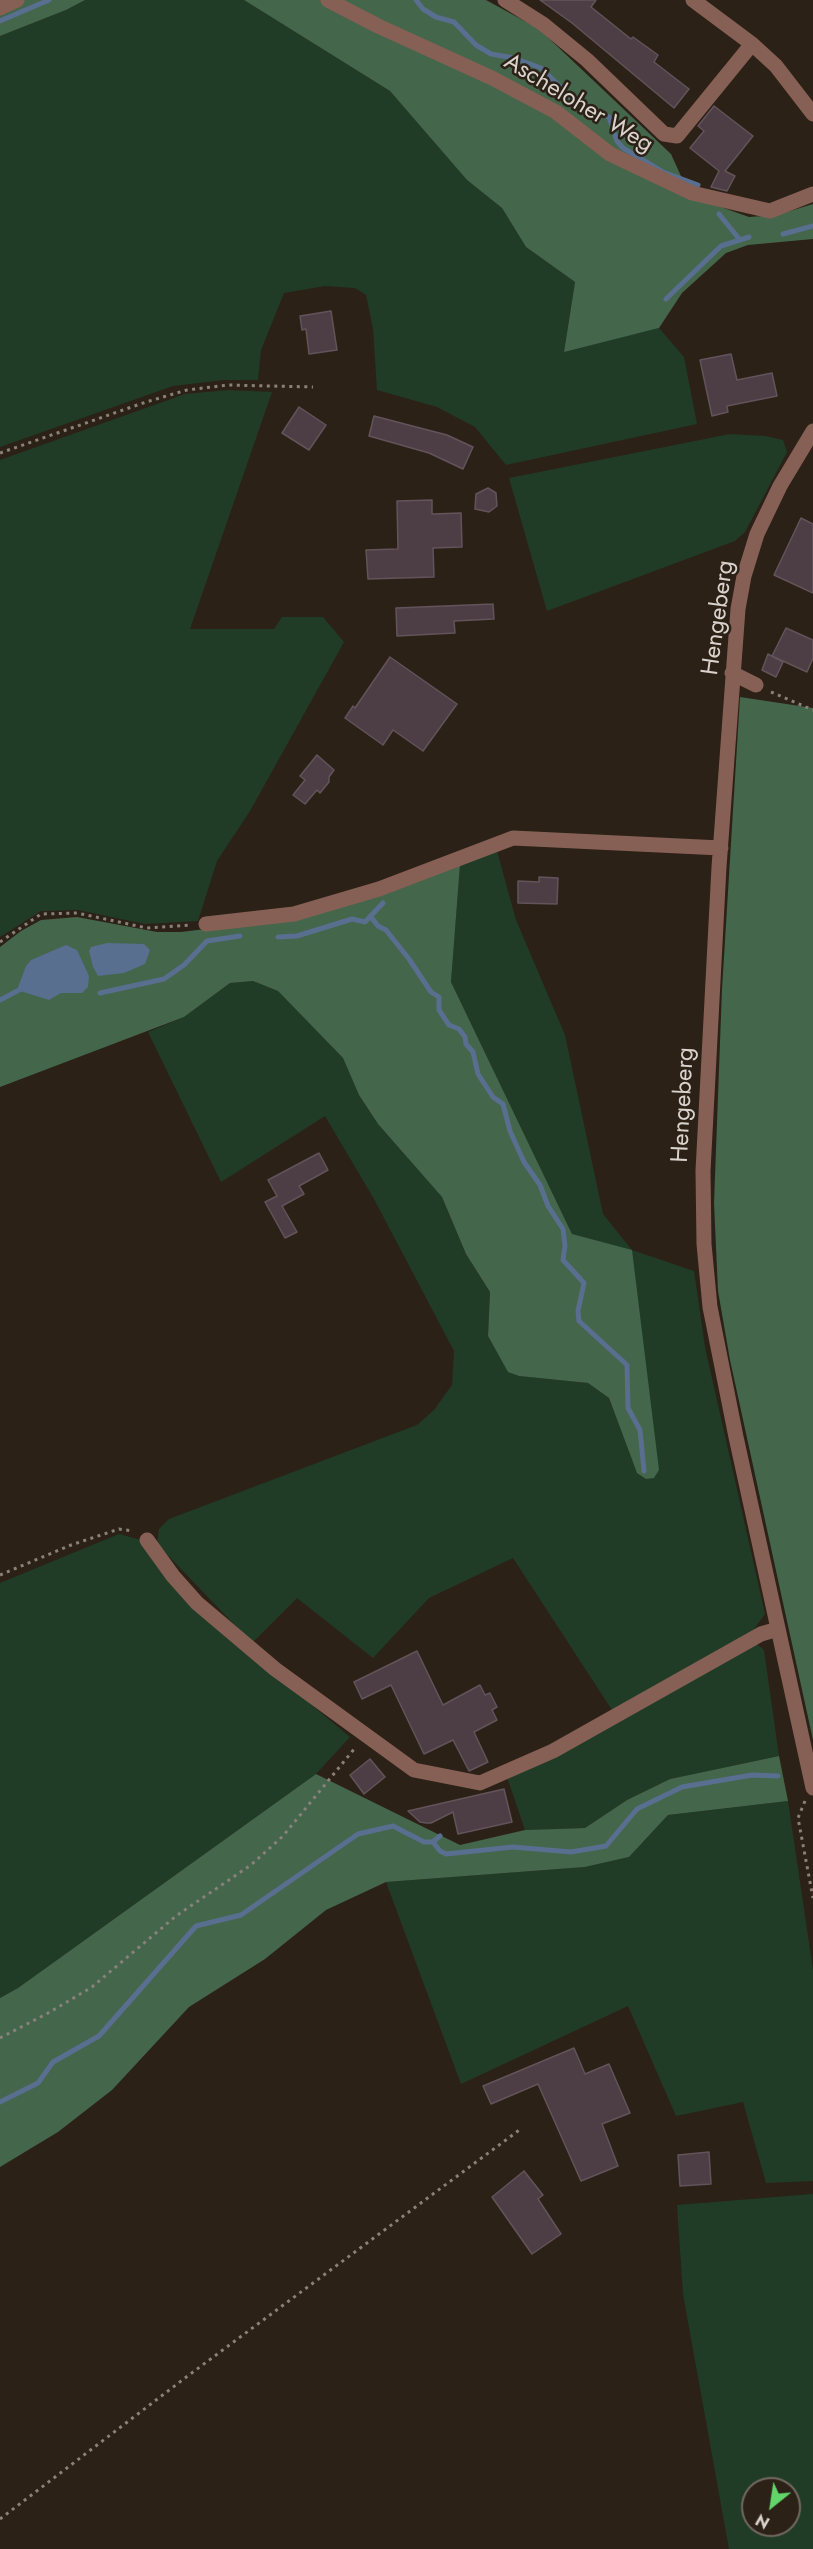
<!DOCTYPE html>
<style>
body{margin:0}
#map{position:relative;width:813px;height:2549px;overflow:hidden;background:#2c2117;font-family:Jost,sans-serif}
canvas{display:block}
.north{position:absolute;left:741px;top:2477px;width:60px;height:60px;box-sizing:border-box;background:#2c2117;border:2px solid #726860;border-radius:50%;rotate:210deg;font-size:16px;font-weight:700;line-height:24px;text-align:center;color:#dad3cd}
.north::after{content:'';display:block;margin:auto;width:21px;height:27px;background:#61d46a;clip-path:polygon(50% 0,100% 100%,50% 72%,0 100%)}
</style>
<div id="map">
<canvas width="813" height="2549"></canvas>
<div class="north">N</div>
</div>
<script>
const context = document.querySelector('canvas').getContext('2d');
context.lineJoin = 'round';
function fill(path, color) { context.fillStyle = color; context.fill(path, 'evenodd'); }
const shape = rows => new Path2D(rows.map(r => 'M' + r).join(''));
function stroke(path, color, width, dash) { context.strokeStyle = color; context.lineWidth = width; context.lineCap = dash ? 'butt' : 'round'; context.setLineDash(dash || []); context.stroke(path); }
function label(font, color, halo, rows, align = 'center') {
  context.font = font + ' Jost,sans-serif'; context.lineWidth = 5; context.setLineDash([]); context.textBaseline = 'middle'; context.strokeStyle = halo; context.fillStyle = color; for (const [text, x, y, turn = 0] of rows) {
    context.save(); context.translate(x, y); context.rotate((+turn || 0) * Math.PI / 180); context.textAlign = isNaN(turn) ? turn : align; if (halo) context.strokeText(text, 0, 0); context.fillText(text, 0, 0); context.restore();
  }
}
const green = shape([
 [85,0,244,0,390,91,467,180,502,208,526,247,575,282,564,351,659,328,684,357,697,424,506,465,475,427,437,407,377,390,373,329,366,295,355,288,325,286,284,293,261,350,258,380,224,380,173,386,0,447,0,36,66,10],
 [228,390,272,392,190,629,274,629,282,617,323,617,344,642,250,811,217,861,198,921,145,924,78,910,41,911,0,937,0,460,185,394],
 [730,434,765,436,783,440,787,452,745,532,735,541,547,611,509,478],
 [497,851,516,920,565,1035,603,1214,632,1250,694,1271,705,1347,765,1614,752,1632,612,1710,513,1558,429,1598,373,1658,297,1598,252,1643,157,1544,159,1529,169,1519,417,1425,434,1410,452,1385,454,1351,374,1199,325,1116,221,1182,148,1032,184,1017,230,983,253,981,278,991,343,1058,359,1095,378,1124,442,1197,466,1254,490,1292,488,1336,508,1371,519,1376,588,1383,609,1398,637,1473,572,1234,451,982,460,865],
 [119,1534,141,1540,195,1607,350,1737,316,1774,18,1988,0,1998,0,1583],
 [757,1644,764,1650,779,1756,670,1779,627,1800,585,1828,525,1830,507,1777],
 [788,1801,813,1970,813,2181,766,2183,743,2102,676,2116,628,2006,461,2084,386,1882,585,1867,629,1857,668,1815],
 [813,2194,813,2549,729,2549,683,2294,677,2205],
 [753,2489,789,2489,789,2525,753,2525]
]);
const forest = shape([
 [4,0,85,0,66,10,0,36,0,2],
 [244,0,486,0,539,29,671,154,690,196,749,217,777,215,813,204,813,239,748,245,726,253,682,293,659,328,564,352,575,282,526,247,502,208,467,180,390,91],
 [740,697,813,708,813,1740,730,1360,718,1291,714,1203,722,989],
 [460,865,451,982,572,1234,632,1250,659,1470,654,1478,646,1479,637,1473,609,1398,588,1383,519,1376,508,1372,488,1336,490,1292,466,1254,442,1197,378,1124,359,1095,343,1058,278,991,253,981,230,983,184,1017,0,1087,0,947,21,931,41,920,77,917,157,932,181,932,295,918],
 [779,1756,788,1801,668,1815,629,1857,585,1867,386,1882,326,1910,265,1959,189,2007,112,2090,58,2132,0,2167,0,1998,18,1988,316,1774,460,1845,525,1830,585,1828,627,1800,670,1779]
]);
const water = shape([
 [107,943,144,944,150,950,145,964,124,973,98,976,93,967,89,951,91,947],
 [66,945,77,950,89,976,88,987,82,993,61,993,49,1000,17,990,26,966,31,960]
]);
const stream = shape([
 [416,0,423,9,436,17,454,22,476,45,491,54,514,58,541,68,575,101,609,117,617,141,623,148,663,172,698,185],
 [0,21,49,0],
 [719,214,740,240],
 [783,234,813,226],
 [666,299,721,246,749,237],
 [371,917,378,926,386,930,409,959,431,992,439,997,439,1010,449,1025,459,1029,465,1037,466,1044,473,1052,478,1074,493,1097,503,1104,510,1131,524,1162,540,1185,548,1206,563,1229,565,1246,563,1260,584,1283,578,1311,579,1321,627,1365,628,1408,640,1430,644,1471],
 [278,937,297,936,352,919,365,922,383,903],
 [100,993,164,979,184,965,207,941,240,936],
 [0,1000,23,988],
 [433,1842,440,1851,446,1854,513,1847,571,1852,606,1846,637,1809,682,1787,752,1775,778,1776],
 [0,2102,38,2083,53,2062,99,2036,196,1926,241,1915,358,1834,393,1826,424,1842,433,1842,440,1836]
]);
const building = shape([
 [540,0,596,0,591,7,631,39,633,37,658,55,654,62,689,89,674,108,572,23,540,0],
 [714,106,753,136,725,171,735,176,727,191,711,187,719,171,690,148,704,131,698,126,714,106],
 [331,311,337,350,309,354,306,329,302,330,300,316,331,311],
 [731,354,737,380,772,373,777,396,727,406,728,412,712,416,700,360,731,354],
 [299,407,326,425,309,450,282,433,299,407],
 [374,416,447,435,473,447,463,469,429,453,369,436,374,416],
 [488,488,496,493,497,506,489,512,475,509,476,494,488,488],
 [432,500,432,514,461,513,462,547,433,548,434,577,368,579,366,550,398,549,397,501,432,500],
 [801,518,813,524,813,593,774,575,801,518],
 [493,604,494,619,454,621,455,633,397,636,396,608,493,604],
 [786,628,813,640,813,658,807,672,772,656,786,628],
 [768,654,783,662,776,677,762,670,768,654],
 [390,657,457,704,423,751,393,730,383,745,345,718,353,706,355,708,390,657],
 [317,755,334,770,329,777,329,782,320,793,317,790,305,804,293,795,305,780,300,776,317,755],
 [539,877,558,878,557,904,518,903,518,881,539,882,539,877],
 [319,1153,328,1170,299,1186,304,1194,282,1206,297,1232,285,1238,265,1202,277,1196,268,1180,319,1153],
 [417,1651,443,1705,480,1685,485,1695,490,1693,497,1707,492,1710,497,1720,474,1732,488,1762,469,1771,453,1740,424,1754,391,1685,362,1699,354,1682,417,1651],
 [370,1759,385,1777,364,1794,350,1775,370,1759],
 [504,1789,512,1822,458,1834,453,1812,431,1823,426,1823,420,1822,408,1811,504,1789],
 [574,2048,585,2074,609,2064,630,2113,602,2124,618,2166,581,2181,538,2084,491,2104,483,2086,574,2048],
 [709,2152,711,2184,680,2186,678,2155,709,2152],
 [524,2171,543,2195,538,2199,561,2234,532,2254,492,2197,524,2171]
]);
const path = shape([
 [0,453,146,402,187,390,228,385,313,387],
 [771,692,813,710],
 [0,942,41,914,77,913,147,928,192,925],
 [0,1575,71,1545,119,1529,133,1531],
 [805,1801,798,1818,813,1898],
 [0,2038,50,2012,92,1987,176,1916,251,1865,283,1836,355,1748],
 [0,2519,185,2378,522,2128]
]);
const minor = shape([
 [328,0,378,26,492,78,556,112,610,154,692,193,770,211,813,194],
 [505,0,543,24,587,60,664,134,677,136,752,44],
 [693,0,752,44,776,66,813,114],
 [0,8,17,0],
 [813,431,780,486,757,534,744,576,738,609,719,867,703,1171,704,1244,710,1307,736,1437,813,1788],
 [732,673,756,685],
 [206,924,294,914,379,889,513,838,721,848],
 [147,1540,173,1576,197,1603,275,1669,414,1770,480,1783,553,1751,761,1634,778,1629]
]);
const streetNames = [
 ["Ascheloher Weg",578,104,31],
 ["Hengeberg",719,618,-82],
 ["Hengeberg",684,1105,-87]
];
fill(green, '#203c27');
fill(forest, '#44664b');
fill(water, '#586f90');
stroke(stream, '#586f90', 5);
fill(building, '#4d3e45');
stroke(building, '#63535b', 1.5);
stroke(path, '#8a8179', 3, [3, 4.5]);
stroke(minor, '#876055', 15);
label('24px', '#dad3cd', '#2c2117', streetNames);
</script>
